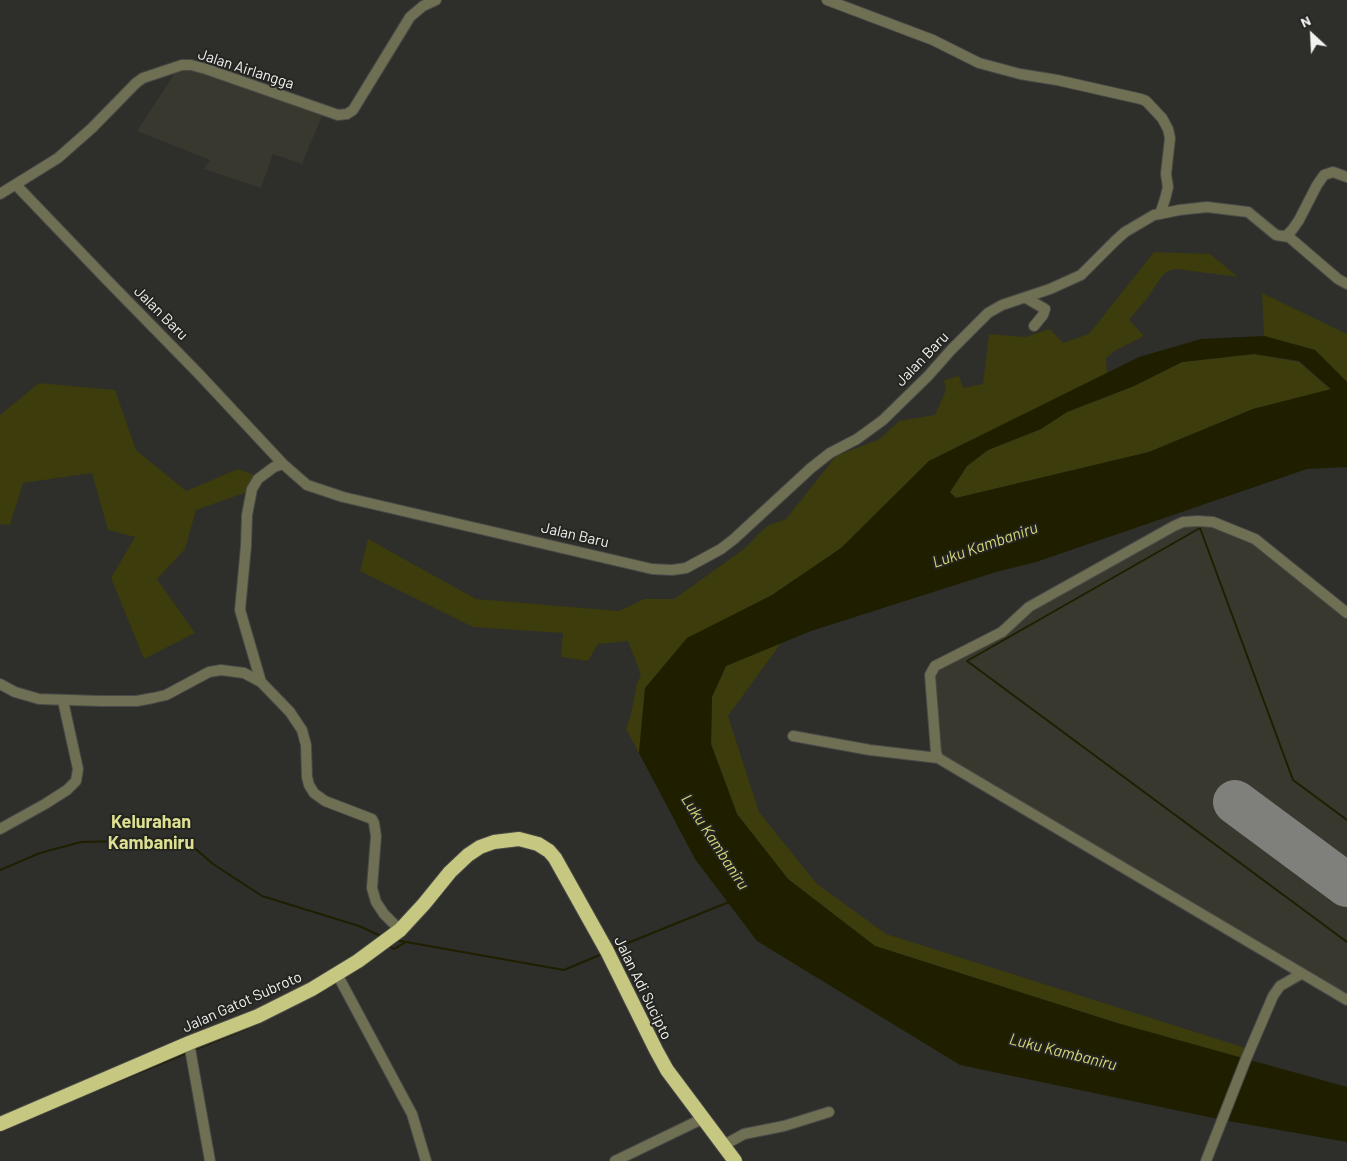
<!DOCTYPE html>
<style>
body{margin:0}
#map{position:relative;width:1347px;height:1161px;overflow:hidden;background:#2e2e2b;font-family:Barlow,sans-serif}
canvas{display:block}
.north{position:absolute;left:1287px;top:10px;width:50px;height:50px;-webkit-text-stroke:4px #242421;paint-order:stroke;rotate:335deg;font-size:14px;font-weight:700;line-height:20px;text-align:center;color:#f2f2f0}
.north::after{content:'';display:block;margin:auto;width:18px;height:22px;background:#f2f2f0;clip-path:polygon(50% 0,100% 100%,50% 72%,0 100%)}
</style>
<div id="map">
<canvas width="1347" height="1161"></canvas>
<div class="north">N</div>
</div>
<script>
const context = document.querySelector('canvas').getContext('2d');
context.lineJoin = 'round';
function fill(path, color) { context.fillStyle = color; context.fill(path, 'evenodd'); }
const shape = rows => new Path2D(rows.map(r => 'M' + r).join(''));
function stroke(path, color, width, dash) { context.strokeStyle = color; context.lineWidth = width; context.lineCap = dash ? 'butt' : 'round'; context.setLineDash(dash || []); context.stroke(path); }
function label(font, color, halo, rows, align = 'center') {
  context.font = font + ' Barlow,sans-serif'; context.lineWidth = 4; context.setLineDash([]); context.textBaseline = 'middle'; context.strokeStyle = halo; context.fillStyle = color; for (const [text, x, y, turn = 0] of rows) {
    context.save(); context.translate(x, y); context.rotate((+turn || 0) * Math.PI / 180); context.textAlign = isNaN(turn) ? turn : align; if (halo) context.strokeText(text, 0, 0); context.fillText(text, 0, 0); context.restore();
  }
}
const built = shape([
 [178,68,189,68,322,116,302,164,273,154,261,188,204,169,210,160,137,131],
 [1182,525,1200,525,1217,528,1253,544,1347,619,1347,994,940,756,933,670,1028,610]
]);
const green = shape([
 [1154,252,1210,254,1238,277,1176,269,1168,271,1162,276,1148,297,1129,320,1144,336,1116,350,1106,358,1107,373,929,461,842,548,772,595,645,688,639,753,626,729,631,714,637,683,641,675,628,641,598,644,588,661,561,657,563,633,473,627,360,571,368,539,476,599,619,611,644,599,674,599,744,549,767,526,786,519,836,456,880,439,899,421,935,415,946,390,944,380,959,376,963,388,983,384,989,334,1025,337,1050,329,1063,343,1089,334],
 [1262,293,1347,334,1347,382,1315,350,1264,336],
 [1254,354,1299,362,1331,390,1253,409,1149,452,956,498,950,492,967,466,988,450,1041,429,1067,412,1134,386,1182,362],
 [39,383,115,390,136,450,186,491,238,469,257,476,250,491,196,510,185,549,157,579,195,633,144,659,111,578,135,537,108,530,92,473,23,483,10,525,0,524,0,415],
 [781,643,728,716,759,812,817,884,886,934,1252,1050,1247,1060,1117,1023,875,946,788,879,737,814,711,744,712,697,726,666]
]);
const water = shape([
 [1264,336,1315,350,1347,382,1347,467,1307,469,1036,562,996,572,811,631,726,666,712,697,711,744,737,814,788,879,875,946,1117,1023,1347,1087,1347,1142,1223,1120,960,1065,757,941,695,859,639,753,645,688,687,638,772,595,841,548,929,461,1139,357,1201,339],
 [1254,354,1299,361,1331,389,1253,409,1149,452,956,498,950,492,967,466,988,450,1041,429,1067,412,1134,386,1182,362]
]);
const stream = shape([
 [1347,820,1293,780,1200,528,967,661,1347,942],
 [0,870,40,853,81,842,164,840,190,844,213,864,262,896,359,926,381,936],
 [395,940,564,970,602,954],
 [389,946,394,949,404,943],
 [613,949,729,902],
 [194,1050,255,1025,319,993],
 [99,1089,187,1053]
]);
const runway = shape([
 [1235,802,1347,885]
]);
const minor = shape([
 [16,185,108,281,198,373,283,464,307,485,343,497,652,569,672,570,686,568,721,549,734,539,811,468,830,453,857,439,883,420,928,376,951,350,988,313,1002,305,1050,289,1081,275,1115,241,1125,232,1154,215,1160,214,1165,199,1168,187,1166,174,1170,138,1168,129,1162,118,1146,101,1141,99,1057,80,1020,74,979,63,933,40,827,0],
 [0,194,58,158,92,128,136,83,143,78,182,65,191,65,206,69,338,115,347,114,353,110,410,17,423,6,436,0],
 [1160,214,1179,210,1207,207,1248,212,1276,235,1289,237,1338,279,1347,284],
 [1286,236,1292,230,1299,220,1317,185,1324,175,1333,172,1347,177],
 [1026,298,1045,309,1043,315,1034,326],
 [1347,613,1255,539,1213,522,1198,521,1183,522,1174,526,1029,607,1002,632,935,666,930,675,936,752,938,758,1347,1000],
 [261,682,240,610,246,546,247,515,252,489,258,479,274,467,283,464],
 [0,684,15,692,39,699,100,701,137,701,153,698,166,695,209,672,221,670,244,673,261,682,290,712,302,730,306,745,307,777,309,785,314,793,325,801,372,819,374,823,376,836,372,888,376,902,384,914,400,930],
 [793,736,870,750,938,758],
 [0,829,45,804,67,790,76,781,78,769,63,701],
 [337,974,412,1114,426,1161],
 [189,1043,210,1161],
 [724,1145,744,1134,784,1126,829,1112],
 [615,1161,704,1118],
 [1206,1161,1246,1059,1273,996,1280,986,1301,974]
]);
const highway = shape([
 [0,1124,189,1043,258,1016,312,989,358,961,400,930,424,904,450,872,468,855,480,847,494,842,519,839,538,844,549,851,555,858,607,951,656,1050,667,1070,735,1161]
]);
const streetNames = [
 ["Jalan Airlangga",246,69,18],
 ["Jalan Baru",161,313,45],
 ["Jalan Baru",922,359,-46],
 ["Jalan Baru",575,535,13],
 ["Jalan Adi Sucipto",643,988,64],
 ["Jalan Gatot Subroto",242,1002,-24]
];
const waterNames = [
 ["Luku Kambaniru",985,545,-19],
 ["Luku Kambaniru",715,842,57],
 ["Luku Kambaniru",1063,1052,14]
];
const quarterNames = [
 ["Kelurahan",151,822],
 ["Kambaniru",151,843]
];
fill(built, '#38382f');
fill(green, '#3c3c0d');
fill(water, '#1f1f00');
stroke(stream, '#1f1f00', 2);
stroke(runway, '#7f7f7c', 44);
stroke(minor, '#494947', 12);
stroke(highway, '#494947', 16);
stroke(minor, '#6e6f53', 10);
stroke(highway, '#c6c882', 14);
label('15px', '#f2f2f0', '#242421', streetNames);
label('italic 16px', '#d5d776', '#242421', waterNames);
label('bold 18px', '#dddf91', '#242421', quarterNames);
</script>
